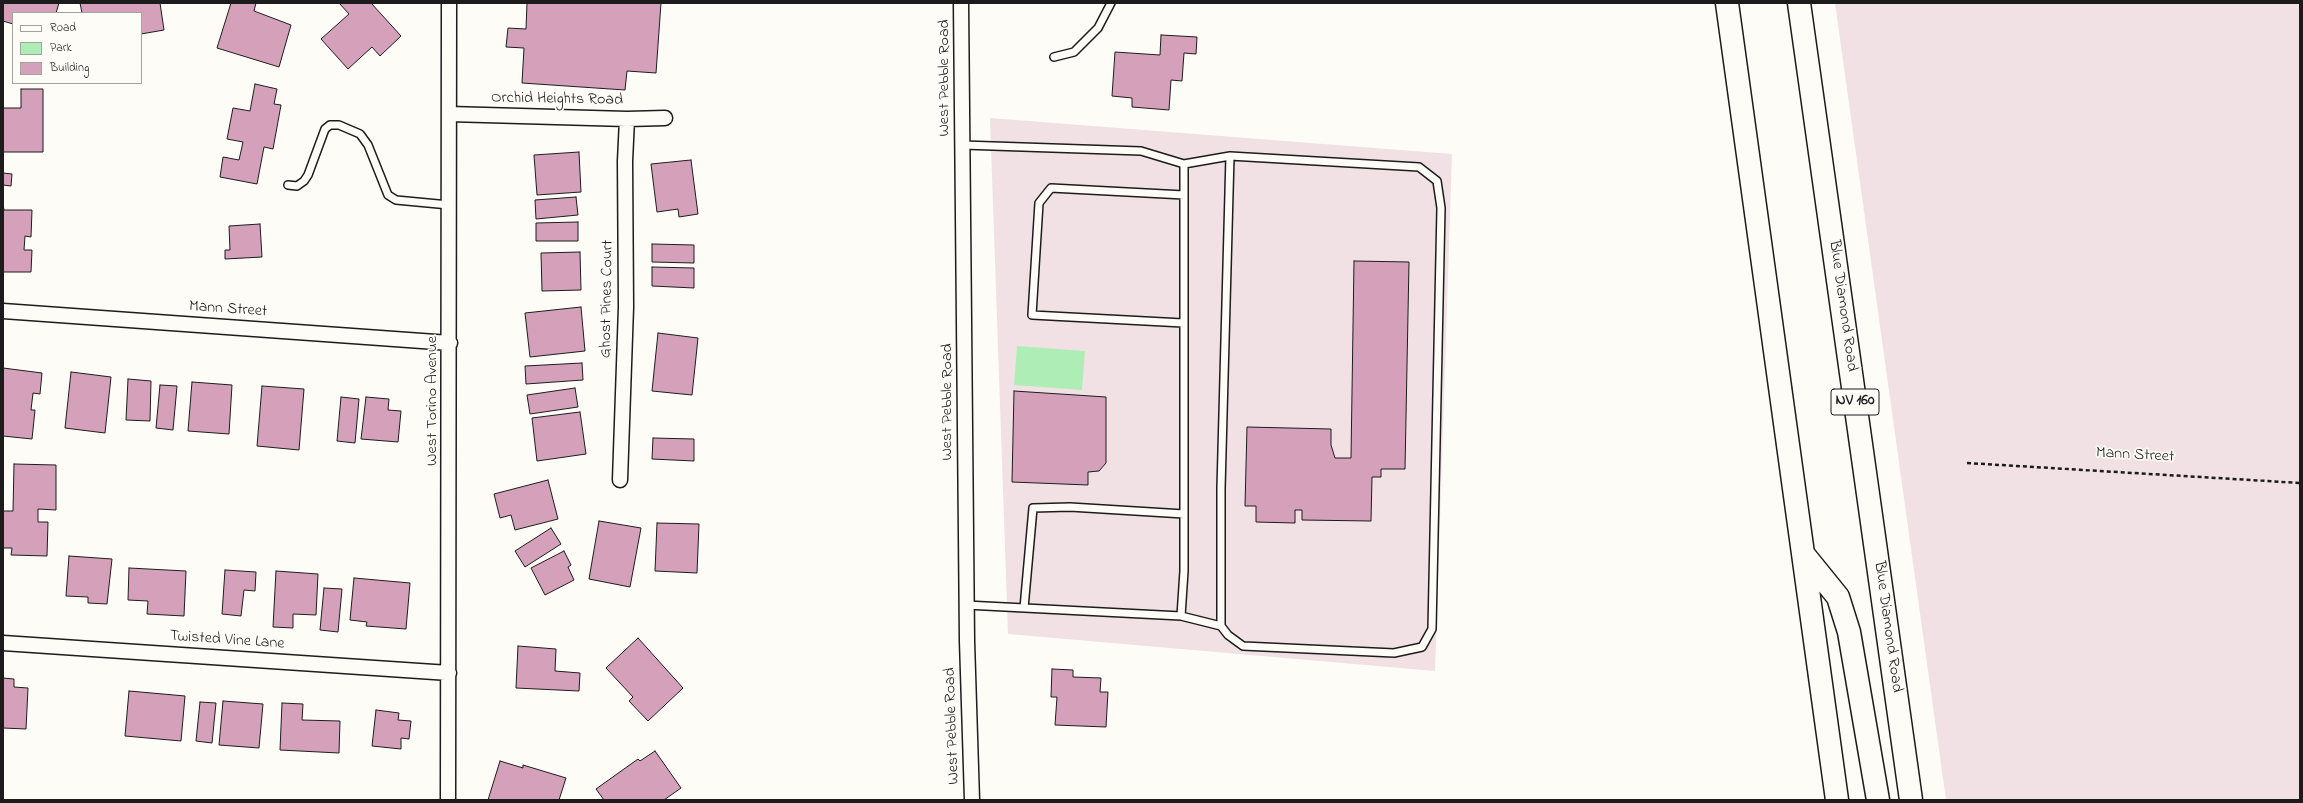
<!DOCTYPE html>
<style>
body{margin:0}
#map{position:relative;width:2303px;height:803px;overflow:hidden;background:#fdfcf7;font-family:"Indie Flower",sans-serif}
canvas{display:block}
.frame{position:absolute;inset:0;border:4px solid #1c1c1c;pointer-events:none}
.legend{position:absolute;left:12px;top:12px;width:130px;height:72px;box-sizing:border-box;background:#fdfcf7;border:1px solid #a3a29f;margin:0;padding:5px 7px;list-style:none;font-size:12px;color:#1c1c1c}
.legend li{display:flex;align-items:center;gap:8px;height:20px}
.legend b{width:20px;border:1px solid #a3a29f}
</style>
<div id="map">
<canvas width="2303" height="803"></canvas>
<div class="frame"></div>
<ul class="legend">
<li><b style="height:5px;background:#fdfcf7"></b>Road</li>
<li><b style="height:11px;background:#aeeeb6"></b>Park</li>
<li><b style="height:11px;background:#d5a1ba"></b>Building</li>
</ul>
</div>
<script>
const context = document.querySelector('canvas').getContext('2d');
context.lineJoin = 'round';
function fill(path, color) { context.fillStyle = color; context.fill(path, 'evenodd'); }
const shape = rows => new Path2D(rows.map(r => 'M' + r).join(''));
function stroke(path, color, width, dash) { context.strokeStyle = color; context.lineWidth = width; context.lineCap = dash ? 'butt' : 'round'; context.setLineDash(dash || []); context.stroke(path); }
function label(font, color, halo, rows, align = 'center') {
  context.font = font + ' "Indie Flower",sans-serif'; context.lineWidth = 3.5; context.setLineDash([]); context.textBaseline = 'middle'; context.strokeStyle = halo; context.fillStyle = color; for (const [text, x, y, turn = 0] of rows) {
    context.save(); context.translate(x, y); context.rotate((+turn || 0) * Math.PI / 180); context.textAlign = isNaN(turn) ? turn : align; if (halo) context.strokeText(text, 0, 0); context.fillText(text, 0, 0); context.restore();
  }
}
const built = shape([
 [1835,3,2300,3,2300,800,1946,800],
 [990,118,1452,154,1435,671,1008,634]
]);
const green = shape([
 [1017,346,1085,351,1082,390,1014,385]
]);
const building = shape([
 [3,3,59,3,56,13,13,13,13,24,3,21,3,3],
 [80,3,160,3,164,30,141,34,141,13,82,13,80,3],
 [231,3,256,3,254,11,291,25,279,67,217,48,231,3],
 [339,3,371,3,401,36,380,56,372,47,348,69,321,39,349,14,339,3],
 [527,3,661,3,656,73,627,71,625,90,522,83,524,48,506,47,508,28,526,29,527,3],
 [1161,35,1197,37,1196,54,1184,53,1182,81,1171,80,1169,110,1132,107,1132,98,1112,96,1115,52,1160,55,1161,35],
 [255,84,277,89,274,104,281,105,273,149,264,147,257,184,220,177,223,157,239,160,243,142,227,139,233,108,250,111,255,84],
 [21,89,43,89,43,152,3,152,3,108,21,108,21,89],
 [579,152,581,192,537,195,534,155,579,152],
 [691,160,698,214,679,217,678,209,657,212,651,164,691,160],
 [3,173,12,174,11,186,3,185,3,173],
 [576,197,578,215,536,219,535,200,576,197],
 [3,204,4,210,32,210,31,237,25,236,24,250,32,250,31,272,3,272,3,204],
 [578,222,578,241,536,241,536,223,578,222],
 [260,224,262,257,225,259,225,250,230,250,229,226,260,224],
 [652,244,694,245,694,263,652,262,652,244],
 [580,252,581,290,542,291,541,253,580,252],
 [1354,261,1409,262,1405,469,1381,469,1381,477,1372,477,1371,521,1302,520,1302,510,1295,510,1295,523,1256,522,1256,506,1245,506,1247,427,1331,429,1331,445,1335,458,1351,458,1354,261],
 [652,267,694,268,694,288,652,286,652,267],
 [581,307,585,351,530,357,525,313,581,307],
 [658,333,698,338,692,395,652,391,658,333],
 [582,363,583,380,526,384,525,366,582,363],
 [3,368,42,373,40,394,33,393,31,410,35,410,32,439,3,436,3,368],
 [71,372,111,377,105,433,65,428,71,372],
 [128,379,151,381,150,421,126,420,128,379],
 [192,382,232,385,229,434,188,431,192,382],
 [160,385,177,386,173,430,156,428,160,385],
 [262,386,304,389,299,450,257,446,262,386],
 [575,388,578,407,530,414,527,395,575,388],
 [1014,391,1106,397,1106,463,1099,471,1088,472,1088,485,1012,482,1014,391],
 [341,397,359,399,355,443,337,441,341,397],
 [366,397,389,399,388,410,401,411,398,442,361,439,366,397],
 [580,412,586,454,537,461,532,418,580,412],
 [653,438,694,439,694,461,652,459,653,438],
 [14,464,56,465,56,510,38,509,38,522,48,522,47,556,11,555,12,548,3,548,3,511,13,511,14,464],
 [548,480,558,519,515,530,511,515,500,518,494,494,548,480],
 [599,521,641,528,630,587,589,579,599,521],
 [657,523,699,524,697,573,655,571,657,523],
 [551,528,561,544,525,567,515,551,551,528],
 [564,551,571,565,568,567,574,580,545,595,531,568,564,551],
 [69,556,112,559,107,604,88,603,88,597,66,596,69,556],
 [129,568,186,571,184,616,147,614,148,601,128,600,129,568],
 [225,570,256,572,255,591,244,590,241,616,222,614,225,570],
 [276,571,318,574,316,615,293,614,293,628,273,627,276,571],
 [354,578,410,583,406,629,366,626,367,622,350,620,354,578],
 [324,588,342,589,338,632,320,630,324,588],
 [638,638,683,688,648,721,629,701,633,697,606,668,638,638],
 [518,646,556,649,555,671,580,673,579,691,516,688,518,646],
 [1052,669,1073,670,1073,677,1101,678,1100,692,1108,692,1106,727,1055,725,1057,697,1051,697,1052,669],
 [3,678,14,679,14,687,28,688,26,729,3,728,3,678],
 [129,691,185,696,181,741,125,736,129,691],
 [223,701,263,704,259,748,219,745,223,701],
 [200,702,216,703,212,743,196,741,200,702],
 [282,703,303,704,302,720,340,721,339,753,280,750,282,703],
 [376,710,399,713,398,720,411,721,409,739,401,738,401,749,372,746,376,710],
 [655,751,681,788,664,800,604,800,596,789,638,759,640,761,655,751],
 [500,761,523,768,523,765,566,778,559,800,488,800,500,761]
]);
const path = shape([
 [1967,463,2300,483]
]);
const service = shape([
 [1054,57,1074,52,1098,28,1111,3],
 [963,145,1141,151,1184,164,1184,571,1181,616,966,605],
 [288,185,297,186,304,181,308,175,325,129,330,125,339,125,360,134,368,145,388,195,396,200,449,205],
 [1183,323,1032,315,1039,203,1051,188,1184,195],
 [1024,608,1033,508,1070,507,1184,514],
 [1181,616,1221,626,1228,635,1243,646,1394,653,1422,647,1432,629,1441,208,1437,181,1419,167,1230,156,1184,164],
 [1221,626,1221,488,1230,156]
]);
const minor = shape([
 [961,3,967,641,972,800],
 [449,114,627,119,665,118],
 [3,311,450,343],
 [620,480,626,307,625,161,627,119],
 [3,643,449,673],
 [448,800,449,3]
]);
const trunk = shape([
 [1727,3,1837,800],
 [1799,3,1911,800],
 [1804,555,1838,597,1849,632,1878,800]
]);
const shields = [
 [1855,402,48]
];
const shieldNames = [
 ["NV 160",1855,402]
];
const streetNames = [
 ["West Pebble Road",945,78,-90],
 ["Orchid Heights Road",557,100,1],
 ["Ghost Pines Court",608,299,-89],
 ["Blue Diamond Road",1842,306,82],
 ["Mann Street",228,310,4],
 ["West Torino Avenue",433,401,-90],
 ["West Pebble Road",948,402,-90],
 ["Mann Street",2135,456,3],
 ["Blue Diamond Road",1887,627,82],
 ["Twisted Vine Lane",227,641,4],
 ["West Pebble Road",953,726,-92]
];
fill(built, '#f1e1e5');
fill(green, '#aeeeb6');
fill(building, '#d5a1ba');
stroke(building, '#1c1c1c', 1);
stroke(service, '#1c1c1c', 10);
stroke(minor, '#1c1c1c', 17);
stroke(trunk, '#1c1c1c', 25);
stroke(path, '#1c1c1c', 2.5, [4, 3]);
stroke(service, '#fdfcf7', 7);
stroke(minor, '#fdfcf7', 14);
stroke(trunk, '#fdfcf7', 22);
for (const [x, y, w] of shields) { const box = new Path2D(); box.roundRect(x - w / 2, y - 13, w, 26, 3); context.fillStyle = '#fdfcf7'; context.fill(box); stroke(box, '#1c1c1c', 1); }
label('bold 15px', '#1c1c1c', null, shieldNames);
label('16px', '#1c1c1c', '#fdfcf7', streetNames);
</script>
